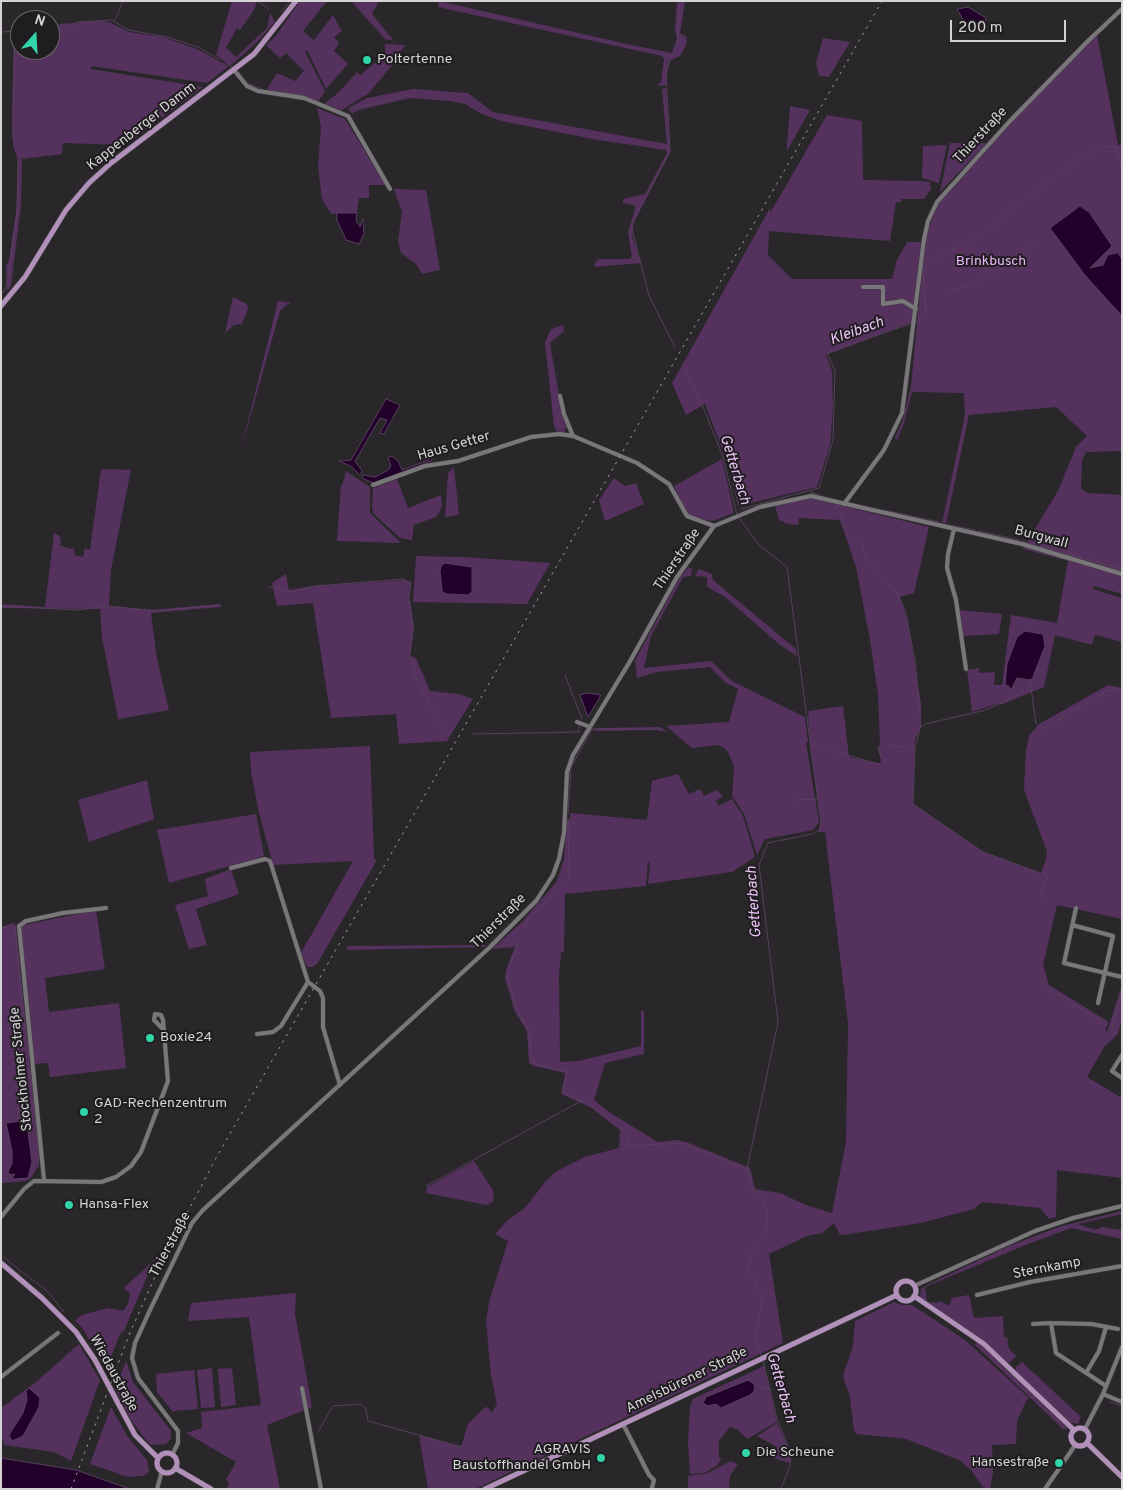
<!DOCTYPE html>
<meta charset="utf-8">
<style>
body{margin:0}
#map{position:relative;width:1123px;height:1490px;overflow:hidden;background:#29272a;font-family:Overpass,sans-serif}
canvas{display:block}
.frame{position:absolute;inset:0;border:2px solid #d5d3d5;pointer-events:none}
.north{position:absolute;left:10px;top:10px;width:50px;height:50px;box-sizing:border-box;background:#201d20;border:1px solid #686668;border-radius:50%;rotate:19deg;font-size:14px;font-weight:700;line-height:20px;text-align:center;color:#d5d3d5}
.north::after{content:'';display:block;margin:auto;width:18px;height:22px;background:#32d4a9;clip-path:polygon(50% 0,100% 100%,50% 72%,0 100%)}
.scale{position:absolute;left:950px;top:20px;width:116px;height:22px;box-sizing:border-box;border:2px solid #d5d3d5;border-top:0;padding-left:6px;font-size:15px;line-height:18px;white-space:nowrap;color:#d5d3d5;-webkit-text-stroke:4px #201d20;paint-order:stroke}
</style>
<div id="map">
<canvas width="1123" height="1490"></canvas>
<div class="frame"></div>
<div class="north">N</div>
<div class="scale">200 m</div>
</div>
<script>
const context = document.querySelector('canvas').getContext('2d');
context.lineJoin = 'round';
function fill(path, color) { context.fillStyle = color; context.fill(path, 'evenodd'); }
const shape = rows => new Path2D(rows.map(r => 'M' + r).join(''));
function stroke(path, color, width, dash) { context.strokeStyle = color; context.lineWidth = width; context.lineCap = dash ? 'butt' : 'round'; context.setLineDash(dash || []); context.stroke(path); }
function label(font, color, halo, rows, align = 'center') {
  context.font = font + ' Overpass,sans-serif'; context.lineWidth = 4; context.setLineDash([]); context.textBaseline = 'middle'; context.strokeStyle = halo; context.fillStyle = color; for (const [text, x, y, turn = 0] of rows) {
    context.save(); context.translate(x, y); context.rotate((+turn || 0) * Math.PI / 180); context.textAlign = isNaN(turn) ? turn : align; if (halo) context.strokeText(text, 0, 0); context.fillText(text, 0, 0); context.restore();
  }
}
const green = shape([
 [232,1,257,2,254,10,240,30,237,28,226,48,236,57,267,28,270,13,275,22,256,43,230,66,216,55],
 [300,1,327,1,303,31,314,40,333,15,342,31,334,37,339,43,334,51,348,64,326,89,307,50,305,52,325,91,318,102,302,96,265,92,277,73,295,81,304,71,286,53,280,58,266,45,275,37],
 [351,1,379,1,372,14,394,41,385,39],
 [439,1,631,45,672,53,677,40,675,28,677,1,685,1,680,33,686,36,687,43,680,56,669,61,666,85,663,86,657,85,661,82,664,59,662,56,438,7],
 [97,21,109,22,129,32,163,37,197,49,229,66,207,83,91,66,91,69,203,87,125,145,63,143,62,154,22,159,21,205,11,286,7,291,6,266,9,260,16,212,18,179,18,160,13,145,12,115,14,31,20,30,20,50,50,50,50,29,60,24],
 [1097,35,1118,145,1122,145,1122,259,1118,253,1108,255,1103,265,1090,268,1107,249,1090,212,1084,274,1122,316,1122,451,1086,452,1082,460,1081,489,1087,493,1122,495,1122,594,1094,586,1093,589,1122,598,1122,642,1095,635,1092,645,1055,635,1044,687,1000,705,1000,703,972,712,967,670,979,668,979,673,995,672,994,685,1002,685,1011,615,1057,623,1068,561,1023,549,1058,491,1076,447,1087,436,1056,407,969,415,946,523,942,523,965,415,964,393,912,392,903,426,897,440,895,438,902,422,911,387,925,239,938,203,1008,124],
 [1043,634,1045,646,1028,680,1017,678,1010,689,1007,685,1007,664,1017,637],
 [823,38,850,42,829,77,819,76,816,63],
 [385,44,405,45,394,63,369,93,342,110,325,103,338,93,357,72,360,75,385,55],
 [666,88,670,152,633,224,632,236,641,263,595,267,594,264,599,259,629,259,632,257,628,232,635,209,634,205,623,203,623,199,645,194,667,153,666,150,598,140,501,121,480,113,465,104,450,101,410,98,359,110,352,114,348,108,367,98,413,89,468,93,493,112,667,144,662,89],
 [790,106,810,110,787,151,787,146],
 [317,108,345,119,386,185,369,185,369,198,359,198,357,213,331,214,322,199,318,167,321,126],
 [827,115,862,121,863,180,922,181,930,182,931,189,924,199,901,199,901,202,896,202,890,241,769,231,768,255,792,279,892,279,897,260,907,242,921,242,912,322,826,355,832,371,833,408,830,445,817,487,738,506,730,469,705,404,686,415,672,383,770,208,770,213],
 [950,143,987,143,940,192],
 [947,145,939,183,922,178,923,146],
 [394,189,426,190,440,270,422,274,416,264,401,253,398,241,402,212],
 [233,297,247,304,248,309,242,324,234,325,225,333],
 [278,301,291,303,285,306,280,311,240,453],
 [563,325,564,331,550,343,563,418,567,428,564,429,566,433,556,431,554,426,545,343,551,329],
 [722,459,734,513,712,521,692,517,686,512,674,486],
 [454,467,459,515,445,517,448,473],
 [101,469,131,470,111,570,109,606,150,610,220,604,221,607,151,613,157,659,169,710,118,719,102,637,100,609,1,608,1,604,45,607,54,533,60,536,61,544,59,545,72,549,74,547,74,555,83,557,85,548,90,550],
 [346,471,370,487,370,513,401,543,337,541,341,485,342,486],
 [614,478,625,486,636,483,644,504,605,521,599,500],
 [397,479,408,508,441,495,442,507,436,517,414,525,412,540,400,538,374,514,372,508,373,488],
 [811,498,929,527,914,593,900,597,907,620,921,703,921,726,915,739,914,749,913,804,983,852,1041,873,1046,859,1047,851,1024,790,1026,751,1029,736,1039,724,1108,685,1122,688,1122,919,1057,905,1043,965,1049,985,1109,1022,1105,1030,1107,1032,1122,985,1122,1016,1118,1034,1104,1047,1087,1077,1122,1098,1122,1178,1057,1170,1056,1217,1049,1219,1040,1208,982,1202,974,1209,921,1223,843,1235,840,1235,834,1223,822,1233,807,1236,769,1254,783,1343,475,1489,428,1489,419,1435,461,1447,468,1424,484,1408,487,1407,492,1412,497,1404,491,1375,486,1321,489,1302,508,1241,495,1234,509,1219,525,1208,546,1181,557,1171,585,1157,619,1148,620,1130,590,1107,561,1094,565,1073,534,1066,529,1063,527,1031,515,1012,505,978,506,970,515,947,492,949,523,921,557,881,564,859,567,819,570,819,570,813,647,820,652,781,678,774,689,794,700,789,704,796,717,790,723,796,716,800,718,806,732,799,743,816,755,857,732,872,648,884,650,864,648,861,646,886,565,894,564,952,561,952,559,976,560,1062,578,1061,641,1046,641,1011,644,1011,644,1054,605,1063,594,1100,609,1112,658,1142,677,1140,689,1143,750,1168,755,1189,780,1193,806,1205,832,1213,846,1142,848,1023,825,832,818,832,821,822,810,745,808,711,843,706,849,757,880,764,882,761,878,748,888,745,880,746,878,694,870,640,856,567,840,520,799,518,798,525,788,524,779,520,775,506],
 [416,556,464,557,550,563,527,604,413,602],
 [445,563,472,567,471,592,468,595,446,593,442,591,441,575],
 [689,567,692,569,691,576,683,577,651,636,644,668,711,661,732,681,805,717,808,742,806,743,819,822,813,830,765,839,757,855,744,814,732,796,734,767,728,752,723,747,717,745,692,748,666,726,729,722,738,689,726,683,710,667,657,672,637,678,635,661,639,653,680,577],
 [699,569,712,574,713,580,796,649,797,656,780,645,725,597,707,587,707,577,695,576],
 [286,574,289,590,319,585,320,586,405,580,411,582,409,594,414,627,410,656,416,658,430,691,459,694,473,699,447,741,399,744,396,714,331,718,313,603,277,606,272,583],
 [959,610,1002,614,999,634,963,636],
 [660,727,667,732,657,730,594,731,597,728],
 [370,746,374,859,377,860,317,964,313,967,307,967,301,953,353,861,273,865,259,813,251,772,250,752],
 [147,780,154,819,89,842,78,800],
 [256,814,264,855,262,857,169,883,157,830],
 [231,869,239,894,196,909,207,945,189,949,175,905,208,896,205,879],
 [96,910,105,969,45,978,49,1012,119,1003,126,1068,50,1077,48,1063,34,1064,19,926],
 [13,923,16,926,39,1158,37,1168,31,1178,26,1181,1,1183,1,927],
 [487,945,484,947,346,950,348,946],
 [474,1161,494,1192,493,1202,486,1205,426,1193,427,1187],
 [1122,1211,1122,1214,1078,1224,1095,1230,1103,1227,1122,1230,1122,1239,1071,1228,1023,1246,925,1287,927,1301,929,1302,938,1303,940,1301,949,1306,952,1298,969,1295,974,1318,1003,1316,1004,1337,1007,1337,1009,1349,1016,1356,1011,1362,1007,1363,985,1342,920,1297,921,1289,927,1285,1011,1245,1062,1226],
 [154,1260,124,1331,121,1332,110,1359,103,1365,82,1327,75,1321,82,1315,108,1308,123,1311,128,1304,130,1293,124,1288],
 [296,1293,295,1314,312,1407,267,1425,280,1489,227,1489,229,1482,226,1480,236,1462,186,1433,202,1428,201,1412,261,1405,249,1317,188,1321,191,1303],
 [894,1302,902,1305,912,1305,965,1340,1029,1398,1027,1399,1017,1421,1016,1444,992,1445,993,1472,990,1489,983,1487,971,1470,959,1460,906,1439,857,1434,854,1431,850,1397,843,1376,853,1346,855,1321],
 [978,1342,1057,1417,1068,1429,1063,1429,974,1344],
 [79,1344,100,1380,71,1461,54,1452,4,1445,1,1432,1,1408,35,1383],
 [126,1361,133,1382,171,1431,171,1438,166,1444,151,1445,145,1439,131,1420,115,1389],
 [1022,1362,1081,1417,1078,1424,1069,1422,1016,1371,1016,1367],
 [764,1366,777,1422,747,1439,738,1430,730,1427,719,1441,719,1457,721,1459,717,1466,704,1473,690,1474,688,1443,690,1407,693,1399],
 [212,1368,215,1407,201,1408,197,1370],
 [232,1368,236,1405,221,1407,218,1369],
 [194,1370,198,1409,172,1411,157,1392,156,1374],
 [111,1407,128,1437,147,1460,149,1472,144,1476,128,1477,90,1464],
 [777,1423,789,1449,790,1463,773,1458,777,1447,757,1436],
 [730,1461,738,1464,730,1476,729,1489,688,1489,688,1476,708,1473]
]);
const water = shape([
 [968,7,986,18,983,27,968,26,965,23,957,9,968,7],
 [1080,206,1089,212,1112,246,1090,268,1103,265,1108,255,1112,254,1118,253,1122,259,1122,316,1084,274,1050,228,1080,206],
 [337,213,357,213,356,221,360,227,363,219,364,234,359,244,346,240,337,220,337,213],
 [386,399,400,405,384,434,380,433,387,420,380,418,355,461,362,471,360,475,352,467,339,461,351,460,386,399],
 [391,456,398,461,402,470,429,460,430,456,433,456,431,461,373,483,362,478,363,475,375,477,388,470,391,466,388,458,391,456],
 [445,563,472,567,472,592,468,595,446,594,442,591,440,571,441,566,445,563],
 [1025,631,1043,634,1045,646,1033,677,1031,680,1017,678,1011,690,1009,686,1005,685,1007,664,1017,637,1025,631],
 [588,693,601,695,588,717,580,695,588,693],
 [21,1121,25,1124,28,1132,32,1162,28,1178,14,1179,12,1178,15,1174,10,1175,8,1172,12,1163,12,1151,6,1123,21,1121],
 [748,1380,755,1385,754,1391,750,1395,721,1408,716,1404,708,1406,703,1403,706,1397,748,1380],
 [29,1388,40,1398,39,1407,23,1436,12,1441,9,1435,23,1413,27,1400,26,1391,29,1388],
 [1,1458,76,1470,130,1489,1,1489,1,1458]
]);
const stream = shape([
 [258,1,269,9],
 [282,11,290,1],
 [115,20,123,1],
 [50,31,60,30,78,22,112,20,128,30,167,37,198,47,219,59],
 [1,32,20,31],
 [225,62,232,67],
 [239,72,244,80],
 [247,83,264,90],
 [268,90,302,95,315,100],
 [326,104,341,110],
 [353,109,407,95],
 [13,139,15,31],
 [1038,189,1081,158,1101,148,1116,146,1122,167],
 [945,294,982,279,1016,260,1040,240],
 [1,295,7,285,17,214,18,160],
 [916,321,925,316,926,312,923,268,925,265,978,237,1036,191],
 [675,347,649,296,632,229,634,219,670,152,666,72,678,38,680,1],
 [682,363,706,414,723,457,737,515],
 [810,492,834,500],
 [836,503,849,539,862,541,864,552,871,565,896,592,905,609,915,661,921,727],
 [741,509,819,488,833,440,835,371,827,353,912,323],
 [884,510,939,522],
 [739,518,759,545,787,567,821,824,819,830,812,834,768,843,759,865,778,1022,747,1169,751,1186,764,1199,768,1216,765,1234,752,1253,748,1267,762,1297,756,1339,762,1357],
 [944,524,975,530],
 [979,531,1019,540],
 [1023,541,1026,542],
 [1029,543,1053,550],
 [1057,551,1122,569],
 [269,587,291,592,316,586,403,579,411,583,409,596],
 [409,601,413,629,410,654],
 [1,606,78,610,107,606,158,611,220,605],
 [412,659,415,676,436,717,447,731],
 [565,675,582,719],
 [1030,680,1036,724],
 [1010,699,1011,690],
 [1043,729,1106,691,1122,689],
 [578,732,580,725],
 [472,734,579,732],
 [810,745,822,748],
 [910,747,915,748,920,728,925,724,986,710,1022,693],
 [915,748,913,804,983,852,1040,873],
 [826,749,879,764,882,761,878,747,885,745,908,747],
 [796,800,817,799],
 [568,814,571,767,592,729,663,729],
 [1040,898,1047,877,1044,873],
 [534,914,569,878,568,820],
 [1,928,12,925,15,927,17,948],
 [524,928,529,919],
 [519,940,508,970,508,978,516,1009,530,1033,531,1059,533,1063,567,1072,563,1093,589,1104,627,1133,627,1146,681,1143,747,1169],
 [17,952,29,1058],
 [1041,978,1046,987,1104,1023],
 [1112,1028,1122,992],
 [30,1068,39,1155,38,1167],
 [426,1186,581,1101],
 [3,1257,47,1291,64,1312],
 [763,1361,777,1419,791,1454,790,1466,781,1489],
 [755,1386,770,1389],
 [1110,1402,1122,1406],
 [318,1432,333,1406,361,1404,366,1409,368,1421,462,1447],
 [1,1450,2,1448]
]);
const minor = shape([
 [234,70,247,86,258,91,304,98,348,116,390,189],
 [863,287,883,287,883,304,903,301,916,309],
 [560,396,564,414,573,436],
 [373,485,425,466,458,461,531,437,559,434,573,436,637,463,669,484,687,516,714,526],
 [844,504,884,450,902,413,924,239,928,221,937,202,1009,122,1088,41,1122,9],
 [954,529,948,554,947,568,956,600,966,669],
 [577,722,590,727],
 [231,868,265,859,270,861,308,982],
 [1076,908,1064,963,1122,977],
 [1072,925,1113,936,1098,1003],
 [257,1034,273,1032,281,1026,308,982,320,991,323,998,323,1027,340,1085],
 [1122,1055,1112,1071,1122,1078],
 [44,1180,19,926,26,921,63,913,106,908],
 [1,1217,24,1189,34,1181,101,1182,116,1177,131,1166,141,1152,168,1081,163,1020,161,1015,155,1014,154,1020,164,1030],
 [914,1286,1035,1231,1073,1218,1122,1206],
 [977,1295,1030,1282,1122,1266],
 [1051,1323,1091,1324,1118,1329],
 [1033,1324,1051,1323,1056,1353,1106,1386],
 [1086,1373,1099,1351,1106,1327],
 [1,1377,58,1333],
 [302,1388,321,1489],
 [1103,1394,1122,1402],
 [623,1424,649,1475,654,1480,652,1488],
 [1085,1429,1103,1394,1122,1347],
 [172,1455,178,1443,178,1431,138,1378,132,1358,135,1343,150,1310,192,1223,203,1210,489,948,536,901,553,875,559,859,564,833,567,772,573,755,629,663,677,577,714,526,760,507,811,496,1022,544,1122,574],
 [157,1489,162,1471],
 [1045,1489,1076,1444]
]);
const major = shape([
 [1,306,25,277,66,210,89,183,111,163,254,54,296,1],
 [1,1263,42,1298,76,1332,95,1360,135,1435,158,1458],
 '896 1291a10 10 0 1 1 20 0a10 10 0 1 1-20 0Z',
 [914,1296,984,1344,1074,1430],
 '1071 1437a9 9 0 1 1 18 0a9 9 0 1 1-18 0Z',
 [1087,1443,1122,1477],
 '157 1463a10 10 0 1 1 20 0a10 10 0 1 1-20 0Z',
 [175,1468,211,1489],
 [485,1489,897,1295]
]);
const rail = shape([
 [71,1489,129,1335,162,1261,216,1158,882,1]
]);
const markers = [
 [367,60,5,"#32d4a9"],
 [150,1038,5,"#32d4a9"],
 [84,1112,5,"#32d4a9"],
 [69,1205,5,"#32d4a9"],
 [746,1453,5,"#32d4a9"],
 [601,1458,5,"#32d4a9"],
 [1059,1463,5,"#32d4a9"]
];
const poiNames = [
 ["Poltertenne",377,60],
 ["Boxie24",160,1038],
 ["GAD-Rechenzentrum",94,1104],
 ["2",94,1120],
 ["Hansa-Flex",79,1205],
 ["AGRAVIS",591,1450,"right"],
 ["Baustoffhandel GmbH",591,1466,"right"],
 ["Die Scheune",756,1453],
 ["Hansestraße",1049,1463,"right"]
];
const streetNames = [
 ["Kappenberger Damm",142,127,-38],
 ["Thierstraße",981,136,-47],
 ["Haus Getter",454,447,-16],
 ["Burgwall",1041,538,15],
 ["Thierstraße",678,560,-56],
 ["Thierstraße",499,922,-45],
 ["Stockholmer Straße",22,1069,-96],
 ["Thierstraße",171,1245,-62],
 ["Sternkamp",1047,1269,-11],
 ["Wiedaustraße",113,1374,61],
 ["Amelsbürener Straße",687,1381,-26]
];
const parkNames = [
 ["Brinkbusch",991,262]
];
const waterNames = [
 ["Kleibach",857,332,-20],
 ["Getterbach",734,470,73],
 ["Getterbach",755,902,-94],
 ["Getterbach",780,1388,74]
];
fill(green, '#55315e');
fill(water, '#22012a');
stroke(water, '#58405d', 1);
stroke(stream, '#58405d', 1);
stroke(minor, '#454345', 5);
stroke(major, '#454345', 6);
stroke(minor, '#7a777b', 4);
stroke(major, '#b190b9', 5);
stroke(rail, '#9c9a9c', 1, [2.5, 5]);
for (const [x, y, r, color] of markers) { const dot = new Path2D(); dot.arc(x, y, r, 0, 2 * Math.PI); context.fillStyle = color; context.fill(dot); stroke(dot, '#201d20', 2); }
label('14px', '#d5d3d5', '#201d20', poiNames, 'left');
label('14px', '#d5d3d5', '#201d20', streetNames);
label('14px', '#ecb6fa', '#201d20', parkNames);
label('italic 15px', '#ebc2f5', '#201d20', waterNames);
</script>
